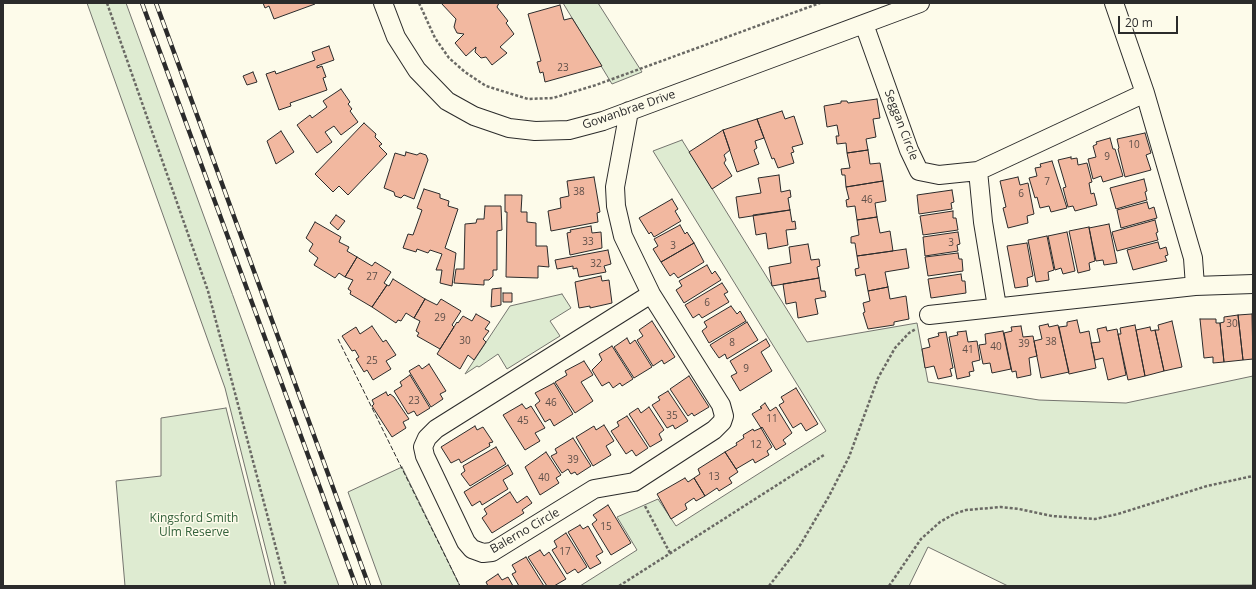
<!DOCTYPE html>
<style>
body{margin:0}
#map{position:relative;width:1256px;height:589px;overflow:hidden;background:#fdfbea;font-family:"Open Sans",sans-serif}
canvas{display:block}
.frame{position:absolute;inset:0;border:4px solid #2b2b2b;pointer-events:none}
.scale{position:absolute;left:1118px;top:16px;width:60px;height:18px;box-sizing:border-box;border:2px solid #2b2b2b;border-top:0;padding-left:5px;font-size:12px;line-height:14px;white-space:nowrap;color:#2b2b2b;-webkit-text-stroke:3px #fdfbea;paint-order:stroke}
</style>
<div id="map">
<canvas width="1256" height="589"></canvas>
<div class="frame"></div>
<div class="scale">20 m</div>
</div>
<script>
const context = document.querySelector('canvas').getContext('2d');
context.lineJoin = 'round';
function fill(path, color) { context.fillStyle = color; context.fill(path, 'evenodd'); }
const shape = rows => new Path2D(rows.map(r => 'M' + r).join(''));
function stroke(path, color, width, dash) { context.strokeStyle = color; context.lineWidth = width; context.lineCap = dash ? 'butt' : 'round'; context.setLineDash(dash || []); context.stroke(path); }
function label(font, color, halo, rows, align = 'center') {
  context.font = font + ' "Open Sans",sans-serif'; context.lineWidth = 3; context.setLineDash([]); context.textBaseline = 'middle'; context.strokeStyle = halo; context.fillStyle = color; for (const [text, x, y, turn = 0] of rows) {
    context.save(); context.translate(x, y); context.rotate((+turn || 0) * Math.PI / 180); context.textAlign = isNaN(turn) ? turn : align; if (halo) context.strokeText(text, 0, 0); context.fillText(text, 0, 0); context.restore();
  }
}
const green = shape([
 [87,3,126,3,339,586,275,586,225,388,87,3],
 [563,3,598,3,642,72,612,84,563,3],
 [682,140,807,342,917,323,928,382,1039,400,1126,403,1253,376,1253,585,1008,586,928,547,909,586,580,586,637,550,617,517,658,499,676,526,826,431,653,151,682,140],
 [562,294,571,308,550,321,560,336,507,369,498,354,479,367,477,366,465,374,510,306,562,294],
 [226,408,271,586,125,586,116,481,161,476,161,418,226,408],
 [402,467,445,555,460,586,382,586,348,492,402,467]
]);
const building = shape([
 [263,3,315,3,315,4,274,19,269,6,265,8,263,3],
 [441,3,499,3,497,7,508,21,506,23,514,34,500,47,507,53,492,65,486,57,481,58,475,52,476,47,466,56,455,43,464,34,457,33,454,27,456,19,441,3],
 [560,5,564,20,572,18,602,66,545,82,543,72,540,73,537,62,541,61,528,14,560,5],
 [329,46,334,60,317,66,317,68,322,66,326,77,323,78,327,90,290,103,291,106,279,110,266,74,275,71,276,74,315,60,312,52,329,46],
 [253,72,257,82,247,85,243,76,253,72],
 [341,89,350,102,348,104,352,109,350,111,358,122,341,135,334,126,325,132,332,142,317,153,297,125,310,115,312,118,327,107,323,101,341,89],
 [877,99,880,118,873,119,876,137,866,139,868,150,847,153,846,143,837,144,836,136,839,136,837,125,827,127,824,106,841,103,841,101,847,101,848,103,877,99],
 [782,111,785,119,794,116,803,144,792,147,794,152,791,153,794,163,778,168,774,158,772,159,757,119,782,111],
 [757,119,764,138,755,141,757,148,754,150,759,164,737,172,723,130,757,119],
 [364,123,376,134,375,137,382,144,379,146,387,154,348,195,339,186,333,192,315,174,364,123],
 [723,130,730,150,724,155,726,160,724,163,732,176,712,189,689,152,723,130],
 [281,131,294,152,276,164,267,141,281,131],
 [1145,133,1151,153,1146,155,1151,170,1125,177,1118,149,1119,148,1117,139,1145,133],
 [1110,138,1113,149,1115,149,1123,176,1103,182,1101,176,1093,179,1088,159,1096,157,1093,146,1097,144,1096,142,1110,138],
 [868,150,870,164,880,163,883,181,846,187,845,175,842,175,841,169,850,168,847,153,868,150],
 [406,152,417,155,420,153,426,155,428,160,414,199,404,195,401,198,395,196,394,192,384,188,395,153,405,156,406,152],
 [1071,157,1071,159,1077,158,1078,165,1087,163,1092,182,1089,183,1091,194,1094,193,1097,205,1075,211,1073,206,1068,207,1063,188,1066,187,1058,160,1071,157],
 [1052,161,1067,208,1051,212,1049,206,1040,208,1037,197,1035,198,1029,178,1037,176,1035,168,1041,167,1040,164,1052,161],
 [779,175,781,192,790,190,791,197,788,198,790,210,739,218,736,197,761,193,758,178,779,175],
 [594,177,600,212,597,213,598,222,551,231,548,211,561,208,560,198,569,196,567,181,594,177],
 [1018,177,1020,185,1028,183,1034,214,1027,216,1028,223,1008,228,1003,208,1006,207,1000,181,1018,177],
 [1144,179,1147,191,1145,192,1147,200,1116,209,1110,188,1144,179],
 [883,181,886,201,875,203,877,217,857,220,855,206,847,207,846,200,849,199,846,187,883,181],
 [424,189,440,194,440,198,449,201,448,206,458,209,445,248,456,253,452,286,440,283,442,270,436,270,442,254,430,250,428,253,417,249,416,252,403,248,408,234,413,235,422,210,417,208,424,189],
 [952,190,954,202,951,203,952,209,919,214,917,195,952,190],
 [505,195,522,195,521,212,527,212,527,222,536,223,536,246,547,246,549,267,538,266,538,278,506,277,507,212,505,212,505,195],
 [672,199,678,209,675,211,681,221,654,237,651,232,649,234,639,218,672,199],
 [1147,202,1149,209,1154,207,1157,218,1121,228,1117,210,1147,202],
 [485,206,501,206,502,230,497,231,497,270,493,270,493,276,489,280,484,280,484,285,454,283,456,269,464,269,465,224,476,223,477,219,484,219,485,206],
 [790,210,792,222,795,221,796,229,786,230,788,245,768,249,766,233,756,235,753,215,790,210],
 [953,211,953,218,956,218,958,230,923,235,920,216,953,211],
 [336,215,345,221,338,230,330,223,336,215],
 [877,217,880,233,890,231,893,251,857,256,855,243,851,243,851,237,859,235,857,220,877,217],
 [1155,220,1158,232,1156,233,1158,240,1117,251,1112,232,1155,220],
 [315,222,341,237,339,242,349,247,347,251,357,257,345,277,339,273,335,278,314,265,318,258,309,251,313,244,306,238,315,222],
 [1109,224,1117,263,1104,265,1103,260,1096,261,1089,228,1109,224],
 [680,225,685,234,687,232,694,243,661,262,653,249,658,246,654,239,680,225],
 [591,226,592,233,601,232,602,248,570,255,567,233,571,232,570,230,591,226],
 [1089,227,1095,261,1089,263,1090,270,1078,273,1069,231,1089,227],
 [958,232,960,244,957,245,958,251,925,256,923,237,958,232],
 [1067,232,1075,271,1063,274,1061,268,1055,270,1048,236,1067,232],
 [1047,236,1054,270,1048,272,1049,280,1036,282,1028,240,1047,236],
 [1158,242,1160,249,1166,247,1168,255,1165,256,1167,261,1133,270,1127,250,1158,242],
 [694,243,704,262,678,278,674,273,670,276,661,262,694,243],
 [1027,243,1033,276,1027,278,1028,286,1015,288,1007,246,1027,243],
 [808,244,811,260,819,259,820,266,817,267,819,278,772,286,769,267,791,263,789,247,808,244],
 [906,249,909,268,885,272,888,287,868,291,865,274,856,276,855,269,859,268,857,256,906,249],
 [608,250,611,264,604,266,606,272,579,277,577,268,573,269,573,266,557,269,555,260,608,250],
 [958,253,959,259,962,259,963,271,928,276,925,257,958,253],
 [357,257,372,266,375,262,391,272,384,283,387,285,372,307,350,294,351,291,348,289,353,280,345,277,357,257],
 [707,265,712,274,715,271,721,280,684,303,676,290,682,286,679,281,707,265],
 [961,274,962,281,965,281,966,293,931,298,928,279,961,274],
 [601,276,602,281,609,280,612,303,590,308,590,306,579,308,575,282,601,276],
 [819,278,821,291,825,291,826,297,815,299,818,314,798,318,796,302,786,304,783,284,819,278],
 [393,279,425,299,414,318,406,313,401,321,398,320,396,323,372,307,387,285,389,286,393,279],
 [722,283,728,292,724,294,729,302,702,318,699,314,693,318,685,305,722,283],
 [888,287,890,299,906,296,909,319,894,322,894,325,868,329,863,313,865,312,863,303,870,301,868,291,888,287],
 [501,288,501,305,491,307,492,289,501,288],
 [503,293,512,293,512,302,503,302,503,293],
 [425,299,437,305,441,299,461,311,452,325,454,327,440,349,417,336,419,333,416,331,420,321,414,318,425,299],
 [731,306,737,314,740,311,746,321,709,343,702,331,707,327,704,322,731,306],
 [476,314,490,322,485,329,489,331,483,339,486,342,474,360,468,355,460,369,437,354,457,322,458,323,463,316,472,321,476,314],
 [1252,314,1253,359,1243,360,1238,315,1252,314],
 [1238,315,1243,360,1224,362,1220,323,1224,322,1224,317,1238,315],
 [1200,319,1216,319,1216,323,1220,323,1224,362,1213,363,1213,357,1204,358,1200,319],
 [1077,320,1080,333,1089,331,1096,368,1069,374,1059,327,1067,326,1067,322,1077,320],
 [652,321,675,357,664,364,662,360,653,366,637,340,643,336,639,330,652,321],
 [1172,321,1182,367,1164,371,1155,330,1159,330,1158,325,1172,321],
 [747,322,758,340,727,359,725,354,719,358,710,345,747,322],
 [1048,324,1049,327,1058,325,1069,372,1041,378,1034,341,1042,339,1039,326,1048,324],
 [1135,325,1145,376,1128,380,1118,334,1121,334,1120,328,1135,325],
 [372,326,383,342,386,340,396,355,386,361,391,369,373,380,367,370,364,372,356,359,359,357,355,350,352,351,342,336,356,327,360,334,372,326],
 [1021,326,1023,337,1033,336,1037,356,1029,358,1031,375,1017,378,1016,371,1012,372,1004,333,1012,331,1011,327,1021,326],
 [1106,327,1107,331,1117,329,1126,375,1108,380,1103,358,1095,360,1091,343,1100,342,1097,329,1106,327],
 [1150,327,1151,331,1155,330,1164,371,1145,376,1136,330,1150,327],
 [966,331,968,342,977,341,980,360,972,362,974,371,969,372,970,376,957,379,949,337,958,335,957,332,966,331],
 [1003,331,1011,369,992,373,990,363,983,364,979,345,986,344,985,334,1003,331],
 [946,332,953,368,950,369,952,376,938,379,934,366,925,368,922,349,930,347,928,339,939,336,938,333,946,332],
 [627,338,630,344,635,340,652,367,634,378,614,347,627,338],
 [766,339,770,346,761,352,772,371,740,391,731,376,737,373,730,361,766,339],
 [612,346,633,379,622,386,620,383,613,388,609,382,602,386,592,370,602,360,599,354,612,346],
 [584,361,593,375,581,382,593,401,575,413,555,382,567,375,565,371,584,361],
 [429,364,446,391,440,394,443,399,431,407,409,371,419,365,422,369,429,364],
 [410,375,430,408,417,416,414,411,408,414,394,391,402,386,400,382,410,375],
 [689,376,709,407,694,416,692,413,688,416,670,389,689,376],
 [554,383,573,414,554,426,550,419,545,422,535,405,540,401,535,393,554,383],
 [796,388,818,424,806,431,801,423,793,428,779,405,784,402,781,397,796,388],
 [668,391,688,421,675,429,673,425,667,428,652,405,660,400,658,397,668,391],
 [386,392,388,396,390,394,394,397,409,419,403,422,406,428,392,437,372,406,374,404,372,400,386,392],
 [765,403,770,411,776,407,792,433,783,440,786,444,776,450,762,427,761,428,752,414,762,408,760,407,765,403],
 [522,404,526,409,531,406,545,428,535,433,540,441,525,450,503,415,522,404],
 [649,407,664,430,659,434,662,440,650,447,629,414,638,408,641,413,649,407],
 [627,416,648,448,636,456,632,450,626,454,611,431,619,426,617,422,627,416],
 [604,425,614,441,606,446,611,455,593,466,576,437,594,426,596,430,604,425],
 [475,426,477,430,483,427,493,442,489,443,490,446,461,463,459,459,451,463,441,447,475,426],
 [761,428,772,447,767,451,769,455,755,463,753,459,736,469,725,452,737,445,736,443,744,438,743,435,753,429,754,431,761,428],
 [573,438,591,466,577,475,575,472,571,474,568,469,562,473,551,456,557,453,555,449,573,438],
 [496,447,506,464,470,486,461,474,465,471,463,466,496,447],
 [546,452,561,475,556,478,559,483,540,495,525,467,546,452],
 [725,452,738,472,729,478,732,483,719,491,717,488,705,496,694,478,700,474,698,469,725,452],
 [508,465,513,474,503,480,508,489,482,505,480,501,472,506,464,492,508,465],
 [685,478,688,482,694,478,705,496,696,501,694,498,685,504,687,509,671,519,657,494,685,478],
 [510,492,517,503,527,496,532,503,522,510,524,513,492,533,482,518,487,514,484,509,510,492],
 [608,505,631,543,611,555,592,524,597,520,593,515,608,505],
 [580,525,583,529,588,526,603,552,596,556,601,563,590,569,568,532,580,525],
 [566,533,587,567,578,573,575,569,567,574,552,550,557,547,554,541,566,533],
 [540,550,544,556,549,552,566,579,554,586,547,586,528,557,540,550],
 [526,557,544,586,519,586,512,574,516,572,512,565,526,557],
 [498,574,502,580,508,577,513,586,488,586,486,582,498,574]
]);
const path = shape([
 [107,3,208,291,286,586],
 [419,3,435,38,449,58,465,72,486,86,528,99,553,98,596,85,820,3],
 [645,506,670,553],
 [619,586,824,455],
 [769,586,799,547,828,498,849,457,878,378,895,348,909,333,916,329],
 [889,586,921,539,940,522,954,514,966,510,1001,507,1019,509,1052,516,1095,519,1118,514,1207,486,1253,476]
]);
const minor = shape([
 [383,3,396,37,417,70,447,101,474,116,509,128,535,131,569,130,603,121,920,3],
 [1114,3,1145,93,1193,258,1195,286],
 [864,24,909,150,919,171,939,175,978,171,1145,93],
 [629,111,615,187,616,206,623,236,651,294,721,405,724,416,722,422,714,430,634,482,594,489,492,552,483,553,472,549,466,542,425,456,423,447,427,438,436,429,651,294],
 [978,171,983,222,997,307],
 [929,315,1195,286,1253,284]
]);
const rail = shape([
 [142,3,356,586],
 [156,3,369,586]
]);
const fence = shape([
 [338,339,460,586]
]);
const numberNames = [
 ["23",563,68],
 ["10",1134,145],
 ["9",1107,157],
 ["7",1047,182],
 ["38",579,192],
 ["6",1021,194],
 ["46",867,200],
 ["33",588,242],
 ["3",951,243],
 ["3",673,246],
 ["32",596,264],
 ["27",372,277],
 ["6",707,303],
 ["29",440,318],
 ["30",1232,324],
 ["30",465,341],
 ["38",1051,342],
 ["8",732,343],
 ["39",1024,344],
 ["40",996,347],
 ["41",968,350],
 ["25",372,361],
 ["9",746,369],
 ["23",414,401],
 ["46",551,403],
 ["35",672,416],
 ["11",772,419],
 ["45",523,421],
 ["12",756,445],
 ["39",573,460],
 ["13",714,477],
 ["40",544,478],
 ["15",606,527],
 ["17",565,552]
];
const streetNames = [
 ["Gowanbrae Drive",629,110,-19],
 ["Seggan Circle",901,125,69],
 ["Balerno Circle",525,531,-30]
];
const parkNames = [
 ["Kingsford Smith",194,519],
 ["Ulm Reserve",194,533]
];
fill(green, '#deebd1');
stroke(green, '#74746e', 1);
fill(building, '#f2b8a0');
stroke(building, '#2b2b2b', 1);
stroke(minor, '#2b2b2b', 20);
stroke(path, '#6a6964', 2.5, [3, 2]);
stroke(minor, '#fdfbea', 18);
stroke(rail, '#2b2b2b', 4.5);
stroke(rail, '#fdfbea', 3, [9]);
stroke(fence, '#2b2b2b', 1, [5, 2]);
label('10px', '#5d4e48', null, numberNames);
label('12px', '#2b2b2b', '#fdfbea', streetNames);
label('12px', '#34623c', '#fdfbea', parkNames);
</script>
